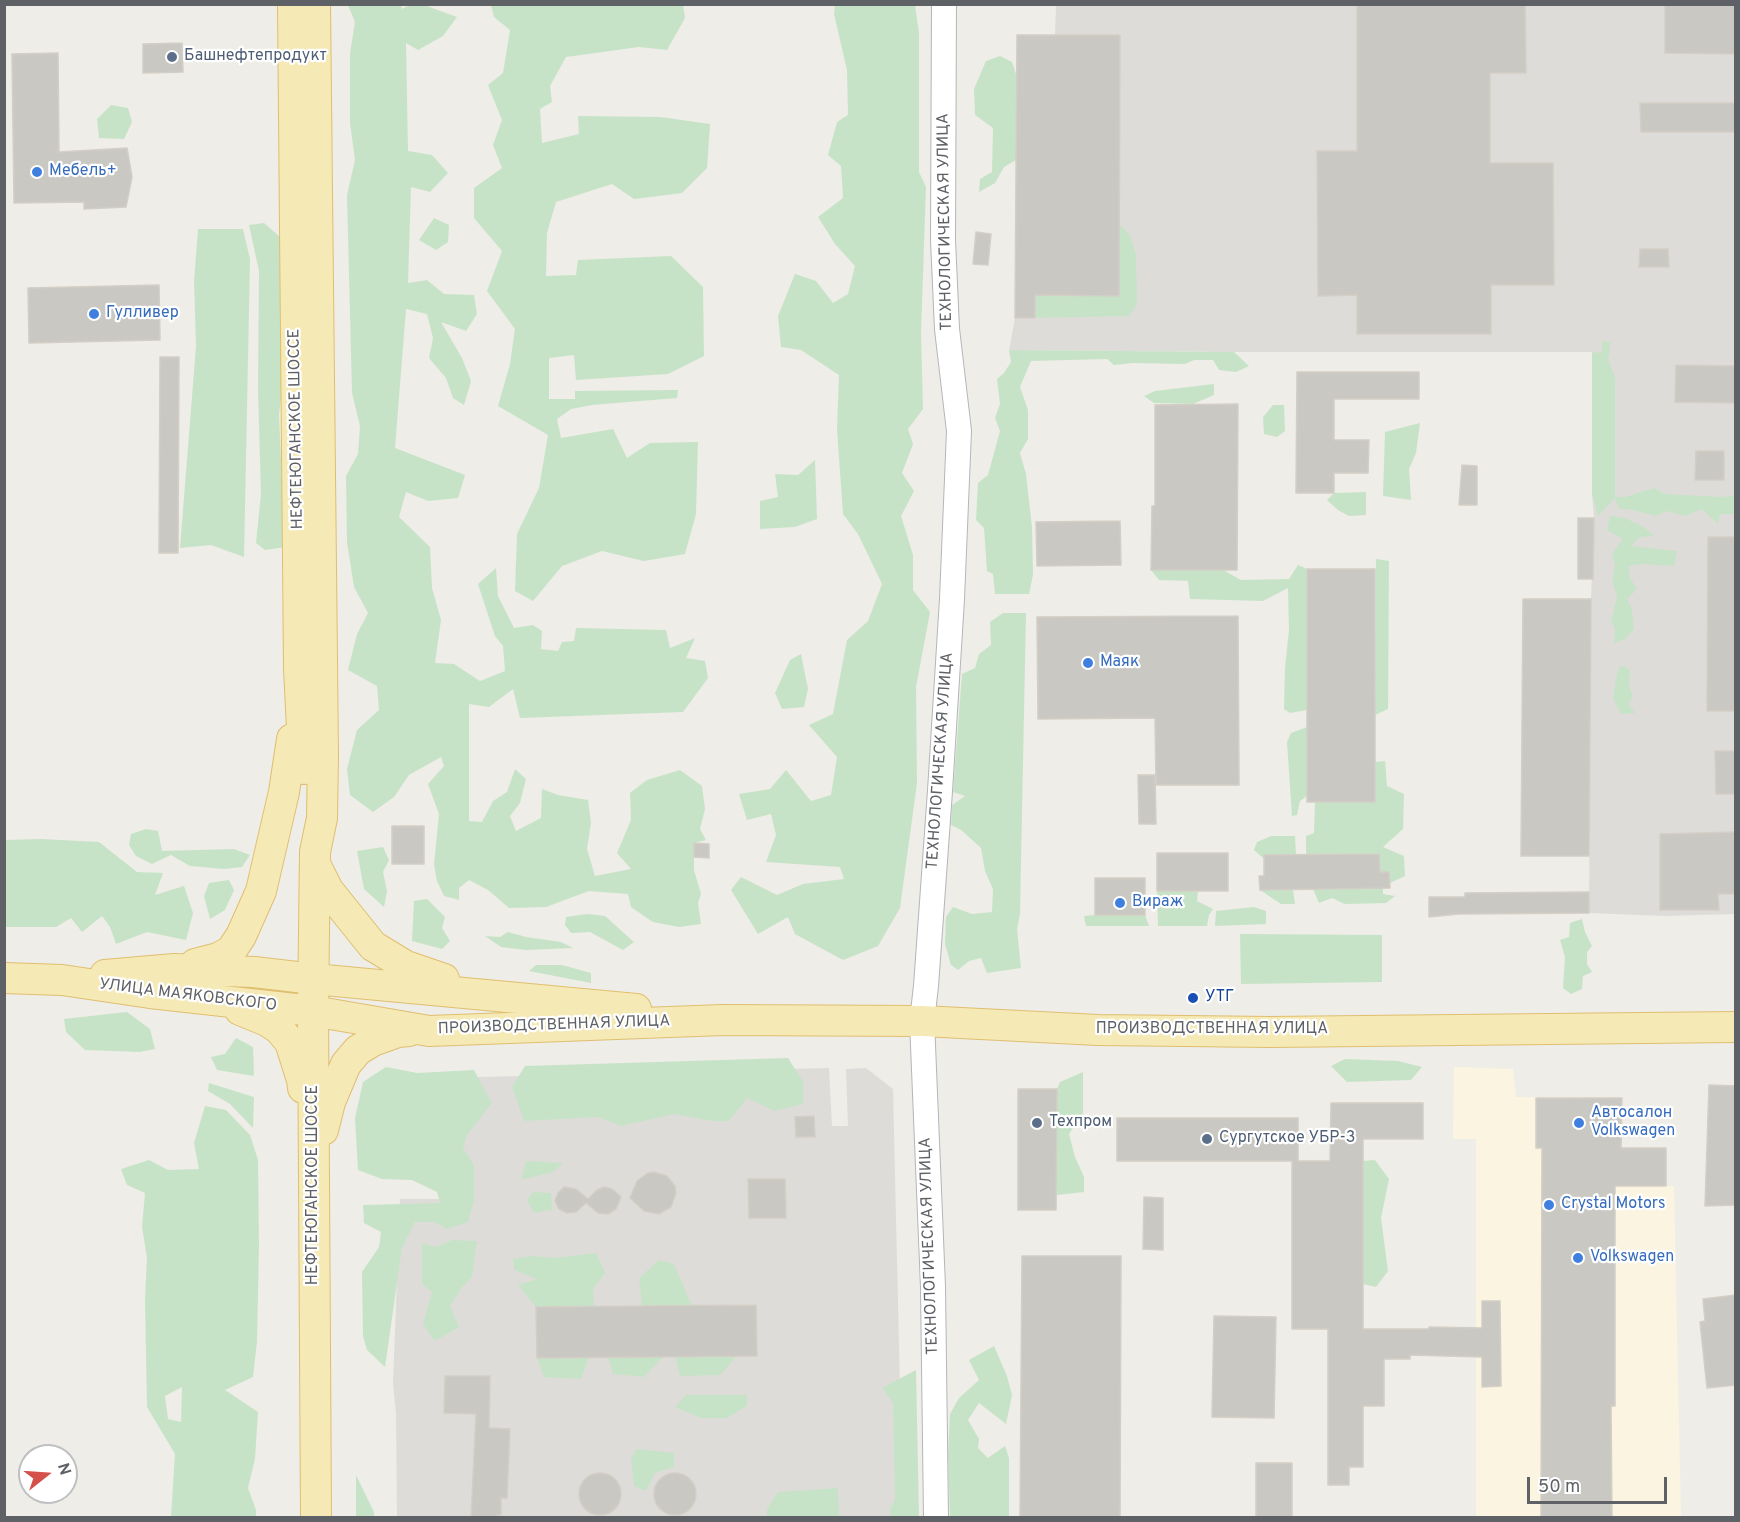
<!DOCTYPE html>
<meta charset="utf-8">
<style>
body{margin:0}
#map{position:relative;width:1740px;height:1522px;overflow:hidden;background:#eeede7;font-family:Overpass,sans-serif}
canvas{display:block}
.frame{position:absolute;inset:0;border:6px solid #5e6165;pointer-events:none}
.north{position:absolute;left:18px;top:1444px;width:60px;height:60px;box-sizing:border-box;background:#fff;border:2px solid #bfc0c1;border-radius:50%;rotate:73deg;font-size:16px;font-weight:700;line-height:24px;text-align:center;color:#5e6165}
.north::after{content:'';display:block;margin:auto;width:21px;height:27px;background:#d35148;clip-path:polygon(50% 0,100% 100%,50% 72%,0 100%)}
.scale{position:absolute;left:1527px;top:1477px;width:140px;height:27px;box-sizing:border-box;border:3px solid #5e6165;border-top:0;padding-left:8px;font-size:18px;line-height:21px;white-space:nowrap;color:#5e6165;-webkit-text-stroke:4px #fff;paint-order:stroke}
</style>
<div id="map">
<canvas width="1740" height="1522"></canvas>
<div class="frame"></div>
<div class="north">N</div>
<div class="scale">50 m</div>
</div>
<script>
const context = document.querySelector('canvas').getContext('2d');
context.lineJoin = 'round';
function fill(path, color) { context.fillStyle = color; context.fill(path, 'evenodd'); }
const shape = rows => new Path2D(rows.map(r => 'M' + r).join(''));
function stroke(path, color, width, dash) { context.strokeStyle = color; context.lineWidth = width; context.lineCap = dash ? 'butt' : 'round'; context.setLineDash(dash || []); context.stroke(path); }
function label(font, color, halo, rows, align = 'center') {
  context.font = font + ' Overpass,sans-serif'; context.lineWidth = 4.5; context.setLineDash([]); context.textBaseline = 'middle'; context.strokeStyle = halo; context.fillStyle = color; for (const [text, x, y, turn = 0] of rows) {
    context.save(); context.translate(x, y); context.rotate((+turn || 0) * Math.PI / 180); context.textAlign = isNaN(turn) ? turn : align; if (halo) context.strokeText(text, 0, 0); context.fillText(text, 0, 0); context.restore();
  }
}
const commercial = shape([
 [1454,1067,1513,1069,1516,1097,1622,1098,1621,1148,1666,1148,1666,1186,1674,1186,1681,1517,1476,1517,1476,1139,1453,1139]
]);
const industrial = shape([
 [1056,5,1735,5,1735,914,1665,916,1589,913,1591,599,1594,518,1592,493,1592,352,1234,352,1009,350,1015,318,1017,35,1055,35],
 [829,1068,832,1126,848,1126,846,1069,866,1068,893,1089,903,1517,397,1518,396,1414,393,1383,400,1199,449,1199,404,1079]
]);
const green = shape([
 [348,5,401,5,402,9,410,5,424,5,457,17,443,36,418,50,406,43,408,151,432,155,448,173,430,192,411,187,408,283,427,280,444,294,474,295,477,314,466,331,441,322,462,358,471,381,464,405,453,398,446,378,429,358,433,338,427,314,406,309,395,448,465,475,458,498,428,501,406,492,399,517,430,547,432,588,441,620,435,663,454,664,480,681,505,671,503,646,495,636,478,584,496,568,498,596,514,628,533,625,542,631,541,649,558,651,562,642,574,641,576,628,666,630,670,648,695,638,686,658,705,661,708,678,683,712,520,718,513,689,489,707,469,704,469,821,482,822,493,801,507,792,515,769,526,779,520,803,510,816,516,831,541,818,542,789,558,795,588,800,591,823,587,849,595,876,631,869,617,853,631,820,630,793,647,780,680,770,702,786,705,809,700,829,706,840,694,843,694,870,701,894,698,903,701,924,679,927,653,922,631,907,628,894,589,891,546,907,509,908,488,890,469,880,459,888,459,900,444,896,437,881,434,865,439,814,428,784,444,766,441,757,409,775,394,797,373,812,350,795,347,769,357,730,379,710,377,686,348,670,357,634,368,613,354,587,347,542,346,476,358,454,360,426,352,393,347,195,355,160,350,123,350,53,355,22],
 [491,5,683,5,685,18,667,50,639,47,566,57,550,86,552,102,540,109,542,143,579,134,578,116,660,117,710,124,707,168,682,193,634,199,612,184,556,202,547,233,546,276,576,275,578,260,671,256,703,287,704,356,668,374,576,380,574,355,549,358,549,399,575,399,575,391,678,390,677,398,592,405,571,409,557,419,561,438,613,429,627,458,650,443,698,442,696,514,685,554,644,561,602,551,562,566,533,601,515,591,517,534,539,488,548,435,498,406,510,364,515,329,487,291,502,251,474,218,474,188,502,168,493,145,502,120,488,85,503,73,510,30,494,17],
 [835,5,915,5,919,33,919,172,926,187,921,333,923,409,908,429,913,444,902,473,914,491,901,516,913,555,913,590,930,612,916,687,917,783,900,908,878,946,843,960,795,934,788,917,758,934,731,890,741,877,777,895,803,884,844,879,840,867,766,862,776,835,771,814,747,820,739,794,770,789,786,770,811,801,831,795,837,757,809,725,833,714,847,640,868,621,882,584,858,534,843,514,837,429,839,375,801,350,781,347,778,316,795,274,816,281,833,303,848,294,855,266,835,244,818,217,843,198,841,166,828,155,837,122,848,115,847,70,834,14],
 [1000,56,1012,62,1016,74,1016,160,1004,167,995,183,979,192,980,179,992,172,993,128,975,115,974,89,986,61],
 [111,105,128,108,132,122,124,139,99,138,97,119],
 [434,218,449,225,448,242,436,250,419,240],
 [264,223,280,237,281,285,287,343,279,415,285,547,265,550,256,543,261,494,258,390,259,271,249,225],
 [1120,225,1130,235,1136,255,1137,304,1129,316,1035,318,1035,295,1119,295],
 [198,229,243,229,250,259,244,557,211,545,180,548,196,346,194,281],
 [1602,340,1611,343,1608,359,1615,377,1615,497,1625,497,1654,488,1665,494,1722,497,1735,495,1735,514,1720,514,1718,524,1702,509,1685,516,1667,511,1656,516,1629,509,1619,509,1615,498,1598,516,1592,493,1592,352,1602,353],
 [1009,350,1234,352,1249,366,1236,372,1219,370,1213,360,1194,360,1185,364,1132,363,1114,365,1107,359,1031,361,1020,387,1028,410,1028,439,1020,453,1026,474,1032,527,1033,575,1029,594,995,594,993,574,987,571,984,528,976,520,978,483,988,475,1000,431,995,418,1000,404,997,379,1004,373,1011,362],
 [1214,384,1214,395,1193,404,1154,403,1144,396,1155,391],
 [1273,405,1284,405,1285,431,1277,437,1264,434,1263,417],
 [1420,423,1416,453,1409,469,1411,500,1383,496,1385,432],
 [815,460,817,519,795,527,760,529,760,501,778,497,775,474,798,475],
 [1366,492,1366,515,1349,516,1338,510,1327,500,1334,493],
 [1610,516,1625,518,1644,527,1654,536,1640,537,1631,546,1677,551,1674,566,1641,564,1629,566,1630,578,1637,589,1627,599,1632,609,1634,629,1625,639,1614,643,1615,628,1611,621,1617,597,1612,581,1615,566,1612,554,1623,539,1607,530],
 [1376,559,1389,561,1388,709,1375,715],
 [1298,565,1307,569,1307,710,1290,713,1284,709,1285,668,1289,630,1288,588,1263,601,1190,599,1188,581,1159,580,1151,570,1223,570,1241,580,1289,579],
 [1003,613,1026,613,1020,914,1017,929,1021,968,987,973,981,958,969,961,958,970,951,965,945,944,946,917,953,907,972,914,992,912,993,889,985,871,981,848,961,830,951,825,952,805,965,796,953,792,962,674,975,668,979,654,991,645,990,622],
 [801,654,808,689,804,707,782,709,775,693,790,660],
 [1621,665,1630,670,1629,685,1633,697,1628,704,1635,713,1621,714,1613,698,1617,674],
 [1307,727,1307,796,1300,801,1297,815,1292,816,1287,742,1291,733],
 [1385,761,1387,786,1404,794,1403,829,1383,847,1404,856,1405,876,1390,883,1389,872,1380,872,1379,854,1306,855,1306,836,1314,833,1315,802,1375,802,1375,762],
 [146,829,158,831,162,851,234,849,250,855,242,867,224,869,190,866,171,855,152,864,136,856,129,845,131,834],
 [1271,836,1295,836,1296,855,1264,855,1264,859,1254,850,1257,842],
 [42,839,99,842,137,872,163,873,155,895,184,886,193,913,186,940,147,932,116,944,110,927,102,916,82,932,71,918,56,927,5,927,5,840],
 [383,847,389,860,383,872,387,891,384,907,364,889,357,851],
 [229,880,234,890,225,910,210,919,204,896,209,883],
 [1383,888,1383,894,1395,896,1386,903,1345,904,1332,898,1319,903,1313,889],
 [1260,890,1293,890,1295,904,1281,904],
 [1157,891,1198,891,1197,901,1213,909,1209,915,1207,926,1158,926],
 [427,899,445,917,442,928,450,941,442,949,412,941,414,901],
 [1254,907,1266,911,1266,924,1215,926,1216,911],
 [587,914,605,916,634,942,623,950,590,932,571,933,565,925,566,917],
 [1095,915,1145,915,1149,926,1086,926,1084,916],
 [1582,919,1585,932,1592,946,1587,952,1587,964,1592,972,1583,976,1582,989,1571,994,1563,988,1565,957,1560,940,1569,937,1570,923],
 [508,932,526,937,561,942,573,948,526,950,501,947,485,936,500,937],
 [1240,934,1382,935,1382,982,1241,984],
 [536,965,562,965,591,973,591,983,529,971],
 [127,1012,150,1029,155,1049,139,1052,85,1050,66,1032,64,1019],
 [236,1038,253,1047,254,1076,217,1070,211,1057,225,1054],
 [788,1058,804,1083,803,1104,774,1111,747,1098,729,1121,712,1121,674,1114,621,1126,598,1117,524,1121,512,1087,525,1066],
 [1345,1059,1398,1061,1422,1067,1411,1080,1347,1082,1331,1066],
 [386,1067,417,1073,474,1070,492,1103,467,1135,463,1148,474,1165,474,1201,468,1222,447,1229,434,1222,415,1222,402,1248,385,1367,367,1350,363,1336,362,1272,379,1247,381,1232,364,1223,363,1205,440,1203,437,1192,412,1180,382,1179,358,1170,355,1118,363,1082],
 [1083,1072,1083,1113,1069,1134,1075,1157,1084,1177,1084,1192,1057,1195,1057,1089,1060,1082],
 [209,1083,254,1097,253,1128,230,1104,208,1091],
 [205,1106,226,1110,250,1135,258,1160,259,1245,257,1342,253,1377,225,1390,258,1412,255,1459,248,1488,256,1510,256,1517,171,1517,175,1454,147,1407,145,1300,147,1258,142,1227,145,1193,127,1185,121,1169,149,1160,168,1170,199,1169,194,1143],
 [182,1387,181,1422,168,1419,165,1396],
 [1375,1160,1389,1179,1381,1218,1388,1271,1376,1287,1363,1284,1363,1161],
 [526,1161,563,1163,553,1172,521,1180],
 [533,1192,551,1193,552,1210,534,1213,527,1200],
 [452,1240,477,1241,472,1277,462,1287,450,1306,459,1327,435,1341,423,1324,432,1292,422,1284,422,1243,436,1247],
 [596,1253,605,1273,593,1289,594,1307,536,1307,518,1285,537,1279,514,1270,513,1259,532,1256,554,1258],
 [659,1260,674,1264,692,1306,642,1306,639,1278],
 [994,1346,1007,1376,1012,1395,1006,1424,979,1403,968,1420,979,1439,978,1448,988,1458,1005,1446,1009,1458,1009,1517,950,1517,948,1456,950,1414,959,1398,979,1380,969,1360],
 [675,1356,737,1356,720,1375,680,1376],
 [589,1357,581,1379,544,1377,537,1358],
 [608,1357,663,1357,644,1377,613,1374],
 [916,1370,919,1517,891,1517,890,1509,895,1499,893,1403,882,1388],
 [686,1395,747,1395,747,1406,727,1418,701,1418,675,1407],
 [636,1449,674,1453,674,1467,655,1473,646,1491,634,1486,631,1460],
 [356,1475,374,1512,374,1517,356,1517],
 [838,1488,839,1517,767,1517,767,1509,778,1492]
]);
const building = shape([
 [1357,4,1525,4,1526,73,1490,73,1490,163,1553,163,1554,285,1491,285,1491,334,1357,334,1357,295,1318,296,1317,151,1357,151,1357,4],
 [1665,4,1736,4,1736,54,1665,53,1665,4],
 [1017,35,1120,35,1119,296,1035,295,1035,318,1015,318,1017,35],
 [182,43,183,72,143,73,143,44,182,43],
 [58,53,59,152,127,148,132,177,126,207,84,209,84,202,14,203,12,54,58,53],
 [1640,103,1736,103,1736,132,1641,132,1640,103],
 [976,232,991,234,988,265,973,264,976,232],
 [1640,249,1668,249,1669,267,1639,267,1640,249],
 [159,285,160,340,29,343,28,288,159,285],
 [160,357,179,357,178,553,159,553,160,357],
 [1676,365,1736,366,1736,403,1675,402,1676,365],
 [1297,372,1419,372,1419,399,1334,399,1334,440,1369,440,1368,473,1334,473,1334,493,1296,493,1297,372],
 [1238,404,1237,570,1151,570,1152,506,1155,506,1155,405,1238,404],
 [1696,451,1724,451,1724,480,1695,480,1696,451],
 [1462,465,1477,466,1477,505,1459,505,1462,465],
 [1578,518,1594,518,1593,579,1578,579,1578,518],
 [1120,521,1121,565,1037,566,1036,522,1120,521],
 [1708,537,1736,537,1736,711,1707,711,1708,537],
 [1307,569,1375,569,1375,802,1307,802,1307,569],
 [1523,599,1591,599,1589,856,1521,856,1523,599],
 [1238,616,1239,785,1156,785,1155,718,1038,719,1037,617,1238,616],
 [1715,751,1736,751,1736,794,1716,794,1715,751],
 [1138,775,1155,775,1156,824,1139,824,1138,775],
 [392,826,424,826,424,864,392,864,392,826],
 [1736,832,1736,894,1718,894,1719,910,1660,910,1660,834,1736,832],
 [694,843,709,844,709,858,694,857,694,843],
 [1157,853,1228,853,1228,891,1157,891,1157,853],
 [1379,854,1380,872,1389,872,1390,888,1260,890,1259,876,1264,876,1264,855,1379,854],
 [1095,878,1145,878,1145,915,1095,915,1095,878],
 [1589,892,1589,913,1459,914,1429,917,1429,897,1465,897,1465,893,1589,892],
 [1709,1085,1736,1086,1736,1205,1705,1206,1709,1085],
 [1018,1089,1057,1089,1056,1210,1018,1210,1018,1089],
 [1536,1098,1622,1098,1621,1148,1666,1148,1666,1186,1615,1186,1615,1406,1611,1406,1612,1518,1541,1518,1542,1148,1536,1148,1536,1098],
 [1331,1103,1423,1103,1423,1139,1363,1139,1363,1329,1429,1329,1429,1327,1482,1328,1482,1301,1500,1301,1501,1386,1482,1387,1482,1357,1410,1355,1410,1359,1384,1359,1384,1406,1363,1406,1363,1467,1349,1467,1349,1485,1328,1485,1328,1329,1292,1329,1292,1161,1117,1161,1117,1118,1298,1118,1298,1161,1330,1161,1331,1103],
 [814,1116,815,1137,796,1137,795,1117,814,1116],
 [654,1172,667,1176,675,1186,676,1193,671,1207,659,1214,644,1211,630,1198,637,1181,648,1173,654,1172],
 [748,1179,785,1179,786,1218,749,1218,748,1179],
 [564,1187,576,1189,588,1199,597,1190,604,1187,612,1189,621,1197,616,1209,608,1214,598,1213,586,1203,576,1212,567,1213,559,1209,555,1201,558,1193,564,1187],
 [1144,1197,1163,1198,1163,1250,1143,1249,1144,1197],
 [1022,1256,1121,1256,1120,1518,1020,1518,1022,1256],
 [1736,1295,1736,1385,1707,1388,1700,1322,1705,1321,1703,1299,1736,1295],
 [756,1305,757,1356,537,1358,536,1307,756,1305],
 [1214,1316,1276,1317,1274,1418,1212,1417,1214,1316],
 [445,1376,490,1376,489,1428,510,1429,507,1498,501,1498,501,1515,497,1515,497,1518,471,1518,476,1414,444,1413,445,1376],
 [1256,1463,1292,1463,1292,1518,1256,1518,1256,1463],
 '579 1494a21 21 0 1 1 42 0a21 21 0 1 1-42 0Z',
 '654 1494a21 21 0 1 1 42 0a21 21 0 1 1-42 0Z'
]);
const minor = shape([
 [936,1518,933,1287,922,1021,926,986,940,791,952,599,959,431,947,329,943,240,944,4]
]);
const major = shape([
 [293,4,299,668,304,769],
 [315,4,323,756,322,818,315,852,313,1011,316,1518],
 [316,866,328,890,373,946,406,966,444,979],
 [195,964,218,958,231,951,241,936,261,891,284,792,292,739],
 [105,975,174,969,254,972,314,979,636,1009],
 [4,978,62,980,150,993,313,1011,429,1031,723,1020,922,1021,1098,1030,1271,1032,1736,1027],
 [240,1010,267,1021,279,1029,290,1042,302,1080,303,1088],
 [323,1130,330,1102,346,1064,358,1050,373,1041,398,1032,409,1031]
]);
const markers = [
 [172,57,6,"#5c6f8a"],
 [37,172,6,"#3f7fe0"],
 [94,314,6,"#3f7fe0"],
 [1088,663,6,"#3f7fe0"],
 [1120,903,6,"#3f7fe0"],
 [1193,998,6,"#1a4fb4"],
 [1037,1123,6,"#5c6f8a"],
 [1579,1123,6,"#3f7fe0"],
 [1207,1139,6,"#5c6f8a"],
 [1549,1205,6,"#3f7fe0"],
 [1578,1258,6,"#3f7fe0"]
];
const serviceNames = [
 ["Башнефтепродукт",184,57],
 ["Техпром",1049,1123],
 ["Сургутское УБР-3",1219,1139]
];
const shopNames = [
 ["Мебель+",49,172],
 ["Гулливер",106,314],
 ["Маяк",1100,663],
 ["Вираж",1132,903],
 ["Автосалон",1591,1114],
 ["Volkswagen",1591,1132],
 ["Crystal Motors",1561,1205],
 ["Volkswagen",1590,1258]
];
const streetNames = [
 ["ТЕХНОЛОГИЧЕСКАЯ УЛИЦА",946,222,-91],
 ["НЕФТЕЮГАНСКОЕ ШОССЕ",297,429,-91],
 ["ТЕХНОЛОГИЧЕСКАЯ УЛИЦА",941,761,-86],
 ["УЛИЦА МАЯКОВСКОГО",188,996,7],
 ["ПРОИЗВОДСТВЕННАЯ УЛИЦА",554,1026,-2],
 ["ПРОИЗВОДСТВЕННАЯ УЛИЦА",1212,1030],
 ["НЕФТЕЮГАНСКОЕ ШОССЕ",314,1185,-90],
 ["ТЕХНОЛОГИЧЕСКАЯ УЛИЦА",930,1246,-92]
];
const transitNames = [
 ["УТГ",1205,998]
];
fill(commercial, '#faf4e1');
fill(industrial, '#dedcd9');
fill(green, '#c7e3c7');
fill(building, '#cac8c3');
stroke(building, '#d3cec6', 1.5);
stroke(minor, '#b4b6ba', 26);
stroke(major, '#e0be6f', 32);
stroke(minor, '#fff', 24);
stroke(major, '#f5eab6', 30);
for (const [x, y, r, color] of markers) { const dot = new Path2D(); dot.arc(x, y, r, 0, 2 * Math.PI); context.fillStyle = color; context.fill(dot); stroke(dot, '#fff', 2); }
label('16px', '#4e5e75', '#fff', serviceNames, 'left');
label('16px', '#366cbe', '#fff', shopNames, 'left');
label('16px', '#5e6165', '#fff', streetNames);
label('16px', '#164399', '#fff', transitNames, 'left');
</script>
